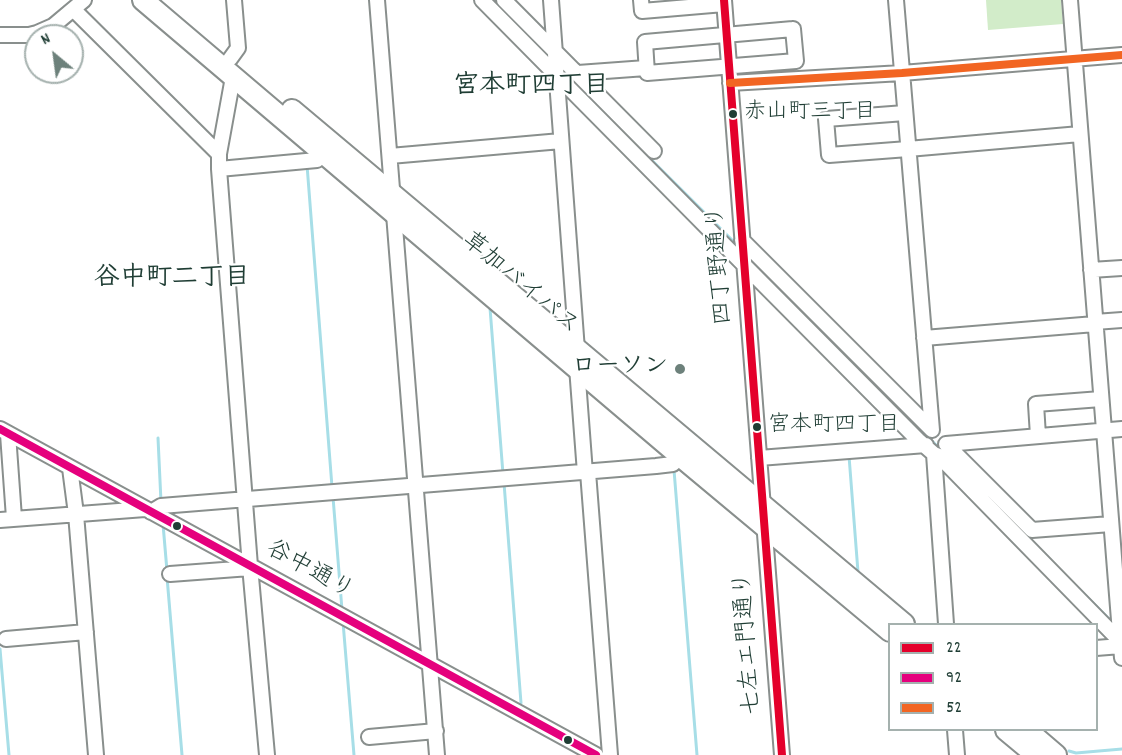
<!DOCTYPE html>
<meta charset="utf-8">
<style>
body{margin:0}
#map{position:relative;width:1122px;height:755px;overflow:hidden;background:#fff;font-family:Dekko,sans-serif}
canvas{display:block}
.legend{position:absolute;left:888px;top:623px;width:210px;height:108px;box-sizing:border-box;background:#fff;border:2px solid #a5b1ae;margin:0;padding:8px 10px;list-style:none;font-size:18px;color:#1f3d34}
.legend li{display:flex;align-items:center;gap:12px;height:30px}
.legend b{width:30px;border:2px solid #a5b1ae}
.north{position:absolute;left:24px;top:24px;width:60px;height:60px;box-sizing:border-box;background:#fff;border:2px solid #a5b1ae;border-radius:50%;rotate:331deg;font-size:16px;font-weight:700;line-height:24px;text-align:center;color:#1f3d34}
.north::after{content:'';display:block;margin:auto;width:21px;height:27px;background:#6d817b;clip-path:polygon(50% 0,100% 100%,50% 72%,0 100%)}
</style>
<div id="map">
<canvas width="1122" height="755"></canvas>
<ul class="legend">
<li><b style="height:8px;background:#e4002b"></b>22</li>
<li><b style="height:8px;background:#e5007d"></b>92</li>
<li><b style="height:8px;background:#f26522"></b>52</li>
</ul>
<div class="north">N</div>
</div>
<script>
const context = document.querySelector('canvas').getContext('2d');
context.lineJoin = 'round';
function fill(path, color) { context.fillStyle = color; context.fill(path, 'evenodd'); }
const shape = rows => new Path2D(rows.map(r => 'M' + r).join(''));
function stroke(path, color, width, dash) { context.strokeStyle = color; context.lineWidth = width; context.lineCap = dash ? 'butt' : 'round'; context.setLineDash(dash || []); context.stroke(path); }
function label(font, color, halo, rows, align = 'center') {
  context.font = font + ' Dekko,"Klee One",sans-serif'; context.lineWidth = 4.5; context.setLineDash([]); context.textBaseline = 'middle'; context.strokeStyle = halo; context.fillStyle = color; for (const [text, x, y, turn = 0] of rows) {
    context.save(); context.translate(x, y); context.rotate((+turn || 0) * Math.PI / 180); context.textAlign = isNaN(turn) ? turn : align; if (halo) context.strokeText(text, 0, 0); context.fillText(text, 0, 0); context.restore();
  }
}
const green = shape([
 [986,0,1061,0,1063,24,988,30]
]);
const stream = shape([
 [492,0,548,57],
 [561,70,732,240],
 [307,165,332,487],
 [754,264,942,451],
 [490,308,503,474],
 [158,438,161,502],
 [849,456,858,572],
 [674,470,697,755],
 [504,483,521,703],
 [333,497,342,610],
 [163,524,167,571],
 [167,577,182,755],
 [1078,588,1110,620],
 [343,622,354,755],
 [0,649,9,755],
 [1069,751,1076,753,1122,749]
]);
const minor = shape([
 [377,0,437,755],
 [482,0,760,281,918,440,934,454,946,624],
 [504,0,654,151],
 [551,0,577,350],
 [641,0,642,11,724,4],
 [724,0,782,755],
 [896,0,932,430],
 [1070,0,1122,658],
 [74,10,219,154],
 [793,29,796,61,647,73,645,42,793,29],
 [0,35,29,35,37,33,53,26,84,0],
 [230,59,238,48,234,0],
 [578,73,646,68],
 [233,77,219,154,219,169,250,566,267,755],
 [730,83,902,73,1122,55],
 [905,113,826,119,829,155,908,149],
 [908,149,1080,134],
 [390,156,561,141],
 [219,169,317,160,323,154],
 [742,240,932,430],
 [1091,270,1122,268],
 [1095,322,1122,320],
 [924,338,1095,324],
 [577,367,585,473],
 [0,429,596,755],
 [8,434,14,518],
 [1038,436,1036,404,1101,399],
 [934,454,939,456,1122,643],
 [759,458,926,445],
 [70,468,76,514,96,755],
 [588,472,610,755],
 [151,512,161,506,656,466,673,464,680,456],
 [0,520,145,509],
 [1111,524,1032,530,946,444,1122,429],
 [170,574,250,568],
 [6,639,86,632],
 [1096,648,1121,646],
 [955,730,957,755],
 [369,737,436,731]
]);
const highway = shape([
 [143,0,680,456,890,631],
 [292,110,904,624],
 [1006,730,1036,755],
 [1028,731,1056,755]
]);
const bus1 = shape([
 [724,0,782,755]
]);
const bus2 = shape([
 [0,429,596,755]
]);
const bus3 = shape([
 [730,83,902,73,1122,55]
]);
const markers = [
 [733,114,5,"#1f3d34"],
 [680,369,6,"#6d817b"],
 [757,427,5,"#1f3d34"],
 [177,526,5,"#1f3d34"],
 [568,740,5,"#1f3d34"]
];
const busNames = [
 ["赤山町三丁目",744,114],
 ["宮本町四丁目",768,427]
];
const streetNames = [
 ["四丁野通り",722,265,-94],
 ["草加バイパス",519,285,40],
 ["谷中通り",309,572,29],
 ["七左エ門通り",750,643,-94]
];
const poiNames = [
 ["ローソン",668,369]
];
const neighbourhoodNames = [
 ["宮本町四丁目",531,88],
 ["谷中町二丁目",172,280]
];
fill(green, '#d2ecc9');
stroke(stream, '#a7dee7', 3);
stroke(minor, '#898f8d', 18);
stroke(highway, '#898f8d', 24);
stroke(minor, '#fff', 14);
stroke(highway, '#fff', 20);
stroke(bus1, '#e4002b', 8);
stroke(bus2, '#e5007d', 8);
stroke(bus3, '#f26522', 8);
for (const [x, y, r, color] of markers) { const dot = new Path2D(); dot.arc(x, y, r, 0, 2 * Math.PI); context.fillStyle = color; context.fill(dot); stroke(dot, '#fff', 2); }
label('22px', '#1f3d34', '#fff', busNames, 'left');
label('24px', '#1f3d34', '#fff', streetNames);
label('bold 24px', '#1f3d34', '#fff', poiNames, 'right');
label('bold 26px', '#1f3d34', '#fff', neighbourhoodNames);
</script>
